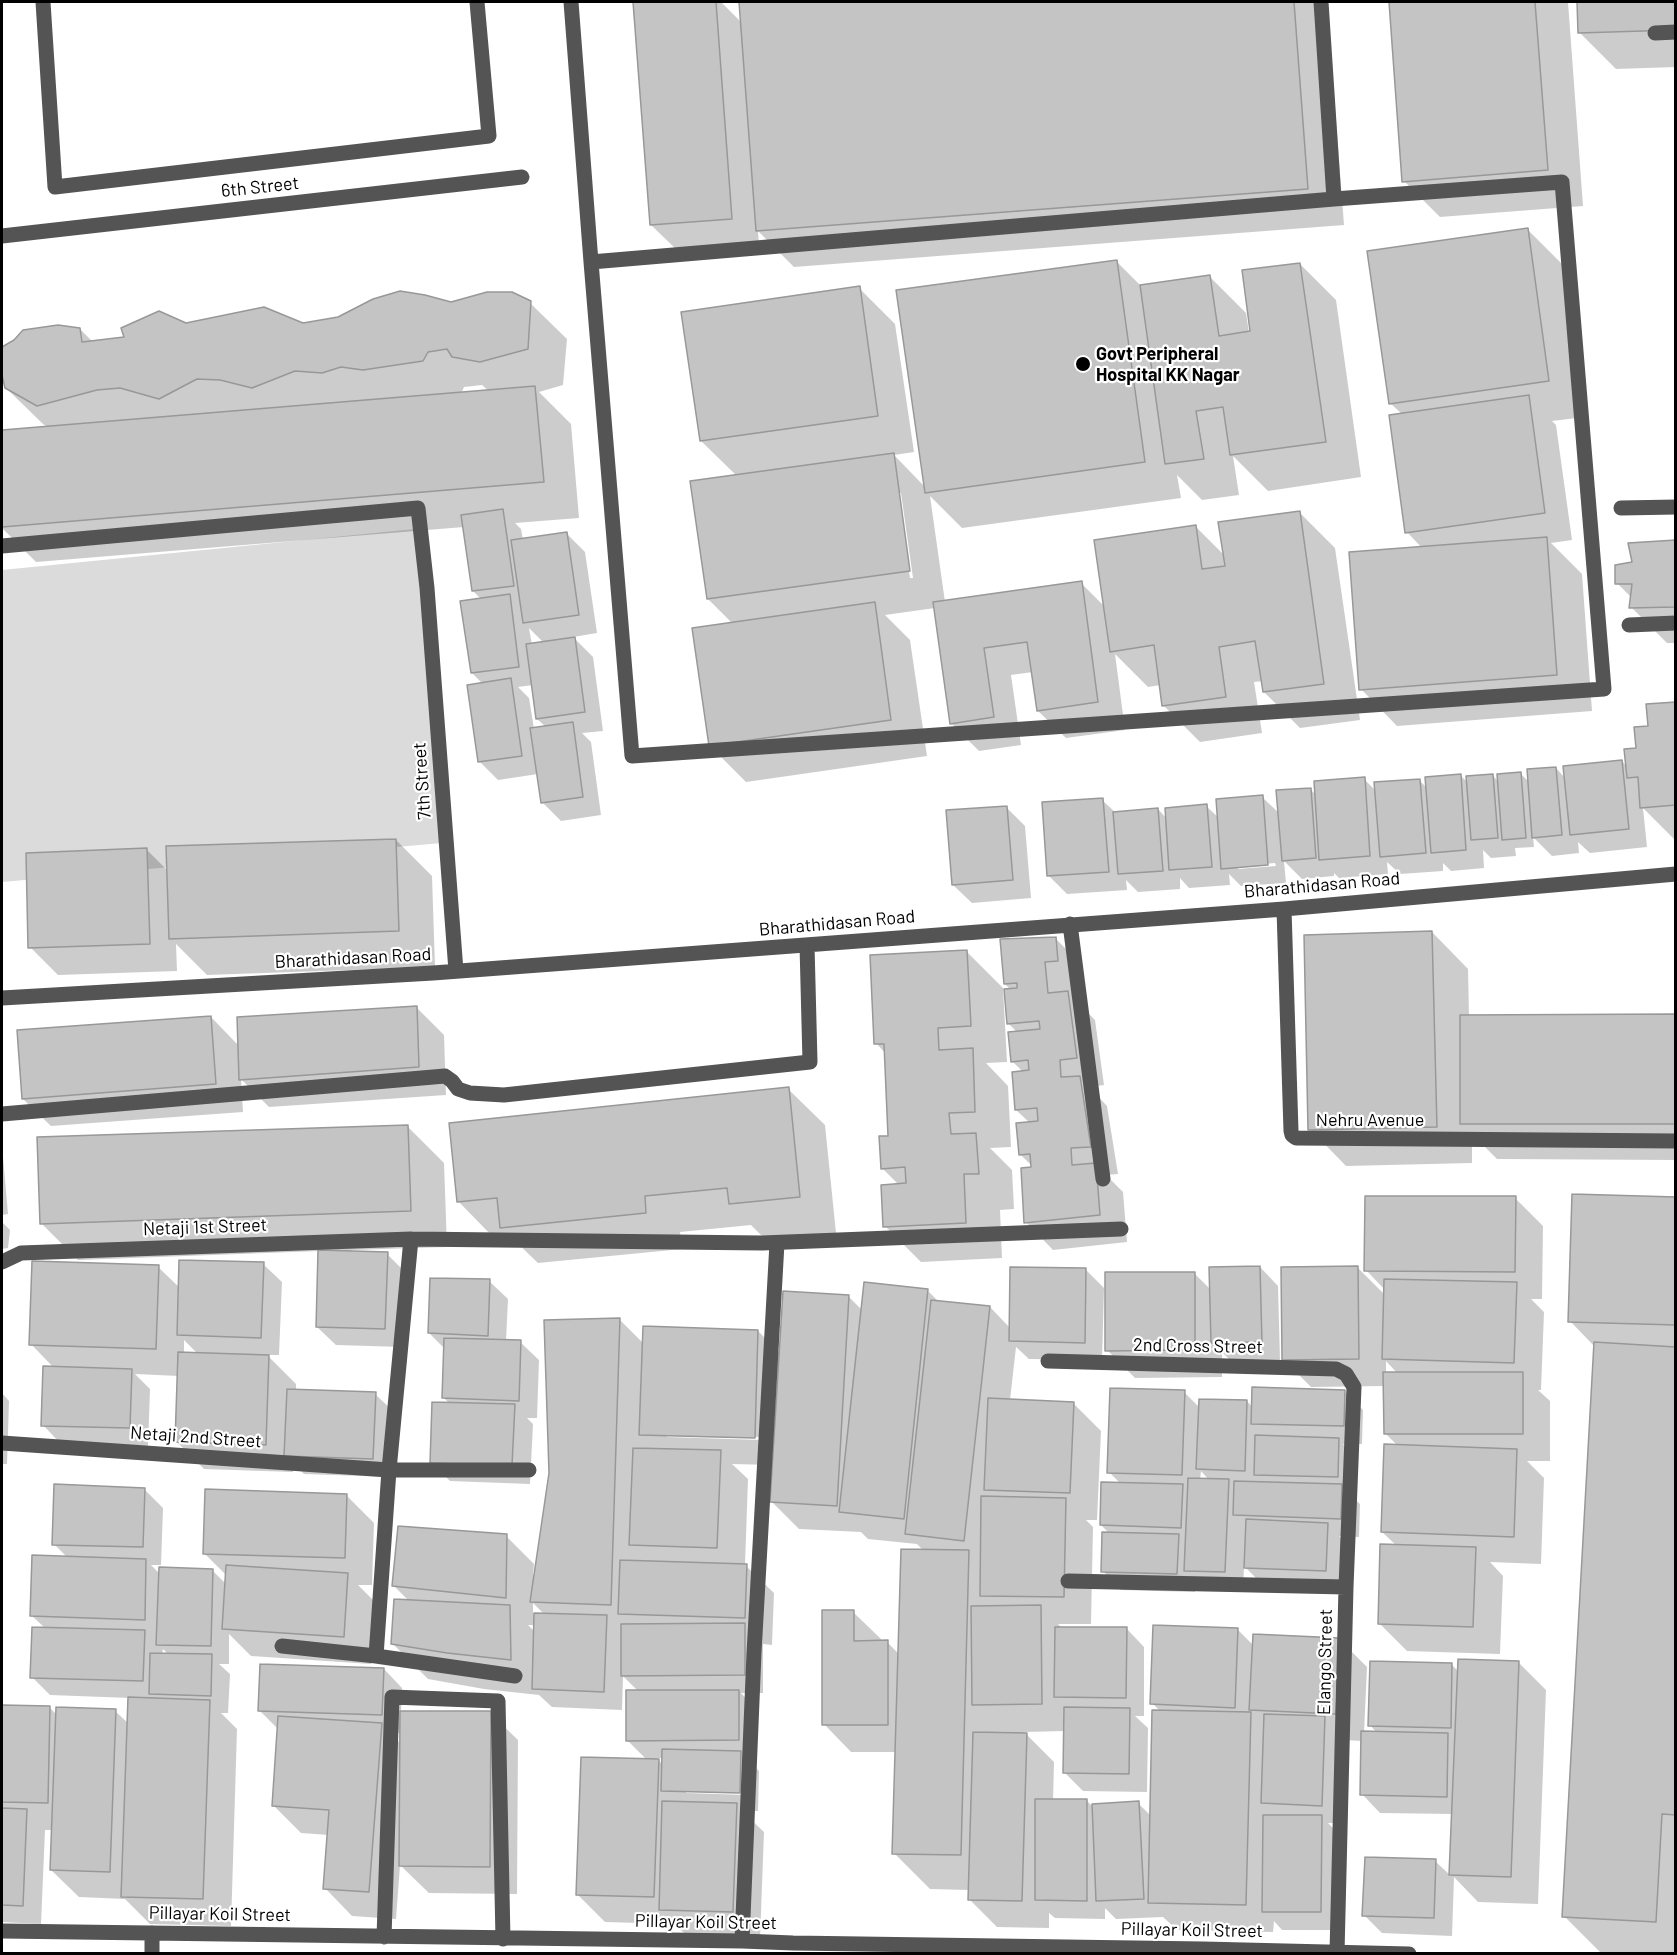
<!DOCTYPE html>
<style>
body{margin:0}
#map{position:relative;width:1677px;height:1955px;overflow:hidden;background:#fff;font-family:Barlow,sans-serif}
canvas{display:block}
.frame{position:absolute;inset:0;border:3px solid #000;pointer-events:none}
</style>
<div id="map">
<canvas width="1677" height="1955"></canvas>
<div class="frame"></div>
</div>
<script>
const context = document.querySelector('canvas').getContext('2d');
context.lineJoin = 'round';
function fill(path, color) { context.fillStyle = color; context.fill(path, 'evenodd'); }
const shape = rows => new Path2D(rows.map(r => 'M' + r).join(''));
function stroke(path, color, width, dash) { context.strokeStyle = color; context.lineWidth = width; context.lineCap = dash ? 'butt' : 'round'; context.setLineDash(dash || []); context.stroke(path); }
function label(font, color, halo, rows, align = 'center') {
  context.font = font + ' Barlow,sans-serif'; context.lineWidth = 4.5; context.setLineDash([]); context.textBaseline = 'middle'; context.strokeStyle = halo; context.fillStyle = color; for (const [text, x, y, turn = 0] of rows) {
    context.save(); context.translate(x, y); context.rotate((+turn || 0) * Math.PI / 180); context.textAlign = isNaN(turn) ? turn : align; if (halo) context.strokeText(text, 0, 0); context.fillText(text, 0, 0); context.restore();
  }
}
const green = shape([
 [425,528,453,842,2,882,2,570]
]);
const shadow = shape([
 [634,2,721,2,742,23,741,2,1327,2,1344,225,794,267,758,231,759,246,679,252,651,225],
 [1391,2,1568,2,1583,206,1440,217,1404,181],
 [1578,2,1676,2,1676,67,1616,69,1579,32],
 [1528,230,1564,266,1585,417,1552,421,1556,425,1572,540,1551,543,1582,574,1592,711,1397,726,1361,689,1422,548,1407,532,1402,414,1390,403],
 [1116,261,1141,286,1210,277,1246,313,1249,333,1252,333,1300,264,1336,300,1361,477,1268,491,1233,456,1239,495,1202,500,1177,475,1181,498,962,528,930,496,945,602,1081,583,1105,607,1196,527,1225,556,1299,512,1335,548,1360,720,1300,728,1264,692,1263,681,1254,682,1262,733,1200,742,1164,706,1161,685,1148,687,1115,654,1125,730,1066,738,1038,711,1033,672,1011,675,1021,745,979,751,951,723,935,608,885,615,910,640,927,756,746,782,710,746,733,624,708,599,737,476,701,441,859,288,895,324,914,452,894,455,925,487],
 [898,493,901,493,913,578,910,578],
 [451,303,530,303,567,339,563,385,539,392,571,424,579,518,515,523,521,529,523,540,567,534,585,552,597,633,573,637,593,657,603,731,582,733,591,742,601,815,561,821,542,802,538,774,498,780,479,761,483,684,472,673,481,599,473,591,464,527,36,562,2,528,2,431,49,428,43,424,6,388,2,369,2,349,15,341,80,329,93,342,126,338,185,324,303,324],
 [482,385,489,391,461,394,464,387],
 [529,628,544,643,532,645],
 [533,685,537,719,546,727,534,729,529,698,518,687],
 [1676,541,1676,643,1667,643,1631,607,1632,598,1617,583,1634,563],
 [1676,704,1676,841,1643,808,1647,847,1590,853,1578,842,1579,853,1552,856,1533,837,1534,847,1515,848,1516,856,1491,858,1483,850,1484,868,1451,871,1443,863,1443,871,1400,874,1387,862,1388,874,1339,878,1334,873,1334,876,1302,879,1284,861,1286,883,1241,886,1229,874,1230,885,1189,888,1180,878,1180,889,1138,892,1126,880,1127,890,1067,894,1049,876,1102,800,1116,813,1158,809,1167,819,1206,806,1219,818,1262,797,1280,814,1310,789,1316,795,1364,779,1376,791,1419,780,1427,788,1460,775,1468,783,1492,775,1499,782,1520,773,1530,783,1556,768,1565,778,1622,761,1627,767,1649,727],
 [1275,863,1276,866,1238,869,1238,866],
 [1006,807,1025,826,1031,898,972,903,953,885],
 [396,840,432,876,435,967,207,975,176,944,177,971,58,975,30,947,147,850,168,871],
 [1432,932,1468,969,1469,1016,1676,1016,1676,1160,1497,1159,1472,1134,1472,1163,1346,1166,1310,1129],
 [1055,938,1083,966,1073,998,1095,1020,1104,1085,1089,1087,1107,1106,1118,1174,1106,1175,1123,1192,1127,1242,1053,1250,1026,1222,1034,1168,1020,1154,1030,1123,1016,1110,1023,1072,1012,1061,1018,1033,1009,1024,1011,990,1005,984],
 [967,952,1003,988,1007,1062,986,1063,1008,1086,1011,1147,990,1148,1012,1170,1014,1209,1000,1210,1002,1258,921,1262,885,1226,899,1185,882,1168,890,1137,886,1054,876,1043],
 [417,1008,444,1035,446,1095,269,1107,241,1079,243,1112,51,1126,23,1099,211,1017,239,1046],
 [788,1089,825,1125,836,1233,766,1240,751,1225,680,1232,682,1249,538,1263,510,1236,494,1238,458,1201],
 [408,1127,444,1163,447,1247,351,1250,351,1253,387,1254,405,1272,403,1347,336,1345,317,1327,320,1251,78,1260,42,1224],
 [2,1145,8,1214,2,1215],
 [1515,1198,1543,1226,1542,1299,1531,1299,1544,1312,1541,1390,1538,1390,1550,1401,1550,1461,1527,1461,1544,1478,1541,1564,1490,1562,1503,1576,1500,1654,1407,1651,1379,1623,1397,1546,1382,1532,1398,1446,1385,1433,1385,1386,1311,1387,1283,1359,1358,1268,1385,1295,1385,1290,1366,1270],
 [1386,1361,1398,1374,1386,1374],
 [1676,1198,1676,1954,1600,1952,1564,1916,1595,1347,1570,1321],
 [2,1222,10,1230,8,1248,2,1249],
 [263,1264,282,1282,279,1355,267,1355,296,1384,296,1391,375,1394,394,1412,391,1477,304,1474,293,1463,293,1472,204,1469,177,1442,179,1376,135,1374,150,1389,148,1446,61,1444,43,1425,54,1368,31,1344,158,1267,180,1288],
 [184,1340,198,1354,184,1354],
 [1260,1267,1278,1286,1280,1360,1231,1361,1222,1352,1222,1377,1135,1378,1107,1350,1194,1273,1211,1290],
 [1085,1269,1104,1288,1102,1360,1029,1359,1016,1347,1010,1400,1073,1403,1101,1431,1097,1520,1086,1520,1093,1527,1091,1624,1058,1624,1063,1629,1126,1628,1144,1647,1144,1716,1135,1716,1148,1728,1147,1792,1083,1791,1065,1773,1065,1731,1024,1732,1054,1762,1053,1801,1086,1800,1094,1808,1138,1803,1151,1816,1160,1711,1152,1703,1238,1630,1254,1646,1339,1639,1367,1667,1364,1733,1377,1733,1370,1725,1452,1665,1459,1672,1519,1663,1546,1690,1538,1904,1478,1902,1454,1877,1452,1936,1382,1933,1364,1915,1435,1861,1451,1876,1453,1814,1380,1813,1362,1794,1363,1741,1343,1740,1340,1823,1328,1823,1340,1835,1339,1930,1282,1930,1274,1921,1273,1932,1177,1930,1163,1917,1116,1919,1105,1908,1105,1919,1055,1918,1049,1913,1049,1928,997,1927,969,1899,969,1890,930,1889,894,1853,896,1752,851,1752,824,1724,853,1612,881,1639,881,1642,887,1642,899,1654,924,1551,917,1544,868,1539,861,1532,799,1529,772,1502,774,1465,732,1464,748,1479,745,1565,774,1593,772,1645,763,1644,763,1693,741,1693,757,1710,757,1758,746,1758,759,1771,758,1811,742,1811,764,1832,760,1939,688,1937,675,1924,605,1922,578,1895,647,1760,627,1740,638,1691,623,1676,622,1710,552,1707,539,1695,484,1689,428,1679,392,1643,410,1602,393,1585,506,1536,534,1564,533,1575,536,1576,619,1319,644,1344,758,1331,781,1354,848,1296,862,1310,928,1291,939,1302,990,1307,1010,1328],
 [667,1434,762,1437,762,1440,667,1437],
 [533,1603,544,1614,533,1614],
 [528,1625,535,1625,535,1632],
 [656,1758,664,1758,663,1765],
 [686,1790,748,1792,748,1795,686,1793],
 [489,1281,508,1299,506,1341,520,1342,539,1360,537,1418,527,1418,533,1424,530,1484,450,1481,432,1463,450,1404,444,1398,445,1349,429,1333],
 [1344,1391,1363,1410,1362,1444,1343,1444,1357,1458,1350,1495,1360,1504,1359,1537,1339,1536,1346,1543,1344,1589,1264,1586,1244,1566,1243,1590,1196,1581,1195,1592,1121,1590,1103,1571,1110,1534,1101,1525,1120,1483,1109,1472,1184,1392,1200,1408,1247,1401,1253,1408],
 [1201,1471,1209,1480,1200,1480],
 [2,1393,9,1401,7,1464,2,1464],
 [144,1489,163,1508,161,1565,151,1565,160,1574,212,1570,226,1584,227,1576,204,1553,347,1496,374,1523,372,1585,358,1585,375,1602,371,1664,251,1656,229,1634,229,1664,219,1664,230,1674,228,1713,221,1713,237,1729,231,1926,150,1924,125,1899,79,1897,51,1870,53,1830,45,1830,41,1924,2,1922,2,1707,50,1708,57,1715,115,1711,129,1724,130,1698,50,1695,32,1677,45,1628,31,1615,68,1558,54,1544],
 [163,1649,169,1655,162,1655],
 [384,1669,402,1688,401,1712,490,1713,518,1740,517,1894,429,1893,400,1865,396,1919,352,1916,325,1888,329,1835,301,1833,273,1805,279,1730,260,1711],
 [389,1732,402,1733,402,1745]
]);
const building = shape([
 [633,2,716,2,732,219,650,225,633,2],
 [739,2,1294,2,1308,189,756,231,739,2],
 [1389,2,1535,2,1548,170,1402,182,1389,2],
 [1577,2,1676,2,1676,30,1578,33,1577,2],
 [1528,228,1549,381,1389,404,1367,251,1528,228],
 [1117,260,1145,462,925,493,896,290,1117,260],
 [1300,263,1326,442,1230,455,1223,407,1196,411,1204,459,1165,464,1140,285,1210,275,1219,336,1250,331,1242,270,1300,263],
 [860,286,878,416,700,441,681,312,860,286],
 [400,291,425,295,451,302,487,292,512,292,531,301,528,349,480,362,452,357,447,349,428,352,423,361,363,370,341,367,322,373,295,371,252,388,220,380,197,379,159,399,120,388,97,390,37,406,5,388,2,375,2,347,14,340,23,330,58,325,80,328,82,342,124,337,121,328,159,311,186,323,264,307,303,323,338,317,373,299,400,291],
 [535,386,544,482,2,527,2,430,535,386],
 [1529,395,1545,513,1405,533,1389,415,1529,395],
 [894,453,910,571,707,599,690,481,894,453],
 [503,509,514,586,472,591,461,515,503,509],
 [1300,511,1324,684,1263,692,1255,641,1219,647,1226,697,1162,706,1154,645,1110,652,1094,540,1196,525,1202,569,1225,566,1218,522,1300,511],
 [567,532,579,615,523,623,511,540,567,532],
 [1547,537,1557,675,1359,690,1349,552,1547,537],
 [1676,540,1676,607,1629,608,1632,584,1615,584,1615,565,1632,562,1628,543,1676,540],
 [1082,581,1098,702,1037,711,1027,642,984,648,994,717,950,724,933,602,1082,581],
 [510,594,519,667,471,673,460,601,510,594],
 [875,602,891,720,709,746,692,628,875,602],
 [575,637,585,712,536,719,526,644,575,637],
 [511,678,522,756,478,762,467,685,511,678],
 [1676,702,1676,805,1640,808,1638,777,1627,778,1624,749,1636,748,1634,727,1648,726,1646,704,1676,702],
 [573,722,583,797,541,803,530,728,573,722],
 [1622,760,1629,829,1570,835,1563,766,1622,760],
 [1556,767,1562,835,1532,838,1527,769,1556,767],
 [1521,772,1526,838,1502,840,1497,774,1521,772],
 [1461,774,1466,850,1431,853,1425,777,1461,774],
 [1493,774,1498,838,1471,840,1466,776,1493,774],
 [1365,777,1370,856,1319,860,1314,781,1365,777],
 [1420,779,1426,853,1380,857,1374,782,1420,779],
 [1311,788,1316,858,1282,861,1276,790,1311,788],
 [1263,795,1268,865,1221,869,1216,799,1263,795],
 [1103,798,1109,872,1047,876,1042,802,1103,798],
 [1207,804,1212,867,1169,870,1165,808,1207,804],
 [1007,806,1013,880,952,885,946,810,1007,806],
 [1158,808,1163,871,1118,874,1113,812,1158,808],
 [396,839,399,931,169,939,166,846,396,839],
 [147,848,150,944,28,948,26,853,147,848],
 [1432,931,1437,1127,1308,1130,1304,935,1432,931],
 [1056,937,1058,961,1045,962,1048,993,1068,991,1077,1058,1060,1060,1061,1077,1080,1076,1091,1147,1071,1148,1072,1165,1096,1163,1100,1215,1024,1223,1021,1168,1031,1167,1030,1154,1019,1155,1016,1123,1038,1121,1037,1108,1015,1110,1012,1072,1029,1070,1028,1060,1011,1062,1008,1032,1040,1029,1039,1021,1007,1024,1004,989,1017,988,1017,983,1004,984,1000,939,1056,937],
 [967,950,971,1026,938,1028,939,1050,973,1048,975,1112,949,1113,951,1134,976,1133,979,1174,964,1174,966,1223,883,1227,881,1185,906,1183,905,1167,881,1169,879,1136,888,1136,884,1044,874,1044,870,955,967,950],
 [417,1006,419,1067,239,1080,237,1017,417,1006],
 [1676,1014,1676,1124,1460,1124,1460,1015,1676,1014],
 [211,1016,216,1084,22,1099,17,1030,211,1016],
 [789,1087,800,1197,729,1204,727,1188,645,1196,646,1213,500,1228,497,1198,457,1202,449,1123,789,1087],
 [408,1125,411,1211,40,1224,37,1137,408,1125],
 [1572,1194,1676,1197,1676,1325,1568,1322,1572,1194],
 [1365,1196,1516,1196,1515,1272,1364,1271,1365,1196],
 [318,1250,388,1252,385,1329,316,1327,318,1250],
 [179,1260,264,1262,261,1338,177,1335,179,1260],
 [32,1261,159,1265,156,1349,29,1345,32,1261],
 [1260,1266,1262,1342,1211,1343,1209,1267,1260,1266],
 [1358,1266,1359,1359,1282,1360,1281,1267,1358,1266],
 [1010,1267,1086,1268,1085,1343,1009,1341,1010,1267],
 [1105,1272,1195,1272,1195,1350,1105,1351,1105,1272],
 [430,1278,490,1279,488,1336,428,1333,430,1278],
 [1384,1279,1517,1282,1514,1363,1382,1359,1384,1279],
 [864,1282,928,1289,904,1519,839,1512,864,1282],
 [783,1291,849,1295,837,1506,770,1502,783,1291],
 [931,1300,990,1306,964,1541,905,1534,931,1300],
 [620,1318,611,1605,530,1602,549,1473,544,1320,620,1318],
 [643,1326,758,1330,755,1438,639,1435,643,1326],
 [444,1338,521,1340,519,1401,442,1398,444,1338],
 [1594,1342,1676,1347,1676,1815,1662,1814,1656,1922,1562,1917,1594,1342],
 [178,1352,269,1355,266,1445,175,1442,178,1352],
 [43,1366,132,1369,130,1428,41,1426,43,1366],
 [1383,1372,1523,1372,1523,1434,1384,1434,1383,1372],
 [1252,1387,1345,1390,1344,1426,1251,1424,1252,1387],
 [1110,1388,1185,1390,1182,1475,1107,1473,1110,1388],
 [287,1389,376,1392,373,1459,284,1456,287,1389],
 [988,1398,1074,1402,1070,1493,984,1490,988,1398],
 [1199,1399,1247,1400,1245,1471,1196,1469,1199,1399],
 [432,1402,515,1404,512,1466,430,1463,432,1402],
 [1255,1435,1339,1438,1338,1477,1254,1475,1255,1435],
 [1384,1444,1517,1449,1514,1537,1381,1532,1384,1444],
 [633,1448,721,1450,717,1548,629,1545,633,1448],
 [1188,1478,1229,1479,1225,1572,1184,1571,1188,1478],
 [1234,1481,1342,1484,1341,1519,1233,1515,1234,1481],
 [1101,1482,1183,1484,1181,1528,1100,1525,1101,1482],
 [54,1484,145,1488,143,1547,52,1545,54,1484],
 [205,1489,347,1494,345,1558,203,1554,205,1489],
 [981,1496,1066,1498,1064,1597,980,1596,981,1496],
 [1246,1519,1328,1523,1326,1571,1244,1568,1246,1519],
 [398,1526,507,1534,506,1598,392,1586,398,1526],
 [1102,1532,1179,1534,1177,1574,1101,1572,1102,1532],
 [1380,1544,1476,1547,1473,1627,1378,1624,1380,1544],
 [901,1549,969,1550,961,1855,892,1854,901,1549],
 [32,1555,146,1559,145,1620,30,1616,32,1555],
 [620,1560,747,1564,745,1618,618,1614,620,1560],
 [226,1565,348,1573,344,1637,222,1629,226,1565],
 [159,1567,213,1569,211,1646,156,1645,159,1567],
 [394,1599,510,1605,511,1660,447,1653,391,1644,394,1599],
 [1041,1605,1042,1704,972,1705,971,1606,1041,1605],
 [822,1610,854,1610,854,1641,888,1640,888,1725,822,1725,822,1610],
 [534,1613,607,1615,604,1692,532,1689,534,1613],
 [745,1623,745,1675,621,1676,621,1624,745,1623],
 [1153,1625,1238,1628,1235,1708,1150,1704,1153,1625],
 [32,1627,145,1630,143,1681,30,1678,32,1627],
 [1055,1627,1127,1627,1126,1698,1054,1697,1055,1627],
 [1253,1634,1340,1638,1336,1714,1249,1710,1253,1634],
 [150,1653,212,1654,211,1696,149,1694,150,1653],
 [1458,1659,1519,1661,1511,1877,1449,1875,1458,1659],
 [1370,1661,1452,1663,1451,1728,1368,1726,1370,1661],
 [260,1664,384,1668,382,1715,258,1711,260,1664],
 [626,1690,739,1690,739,1740,626,1741,626,1690],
 [128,1697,210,1700,203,1899,121,1897,128,1697],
 [2,1705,50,1706,48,1803,2,1802,2,1705],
 [56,1707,116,1709,110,1872,50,1870,56,1707],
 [1064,1707,1130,1708,1129,1774,1063,1773,1064,1707],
 [1152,1710,1251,1712,1246,1905,1148,1903,1152,1710],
 [400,1711,491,1711,490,1867,399,1866,400,1711],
 [1264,1714,1325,1716,1322,1806,1261,1803,1264,1714],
 [278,1716,382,1723,369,1892,323,1889,329,1810,272,1806,278,1716],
 [1361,1731,1448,1733,1447,1797,1360,1795,1361,1731],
 [973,1732,1027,1733,1022,1901,968,1900,973,1732],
 [662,1749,741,1751,740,1793,661,1791,662,1749],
 [581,1757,659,1759,654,1897,576,1895,581,1757],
 [1035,1799,1087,1799,1087,1901,1035,1900,1035,1799],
 [662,1801,737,1803,733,1912,659,1910,662,1801],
 [1139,1801,1144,1899,1096,1901,1092,1804,1139,1801],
 [2,1808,27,1809,23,1906,2,1905,2,1808],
 [1263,1815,1322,1815,1321,1912,1262,1912,1263,1815],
 [1365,1857,1436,1859,1434,1918,1362,1916,1365,1857]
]);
const minor = shape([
 [43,2,55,187,489,136,477,2],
 [571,2,591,262,632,756,1604,689,1562,182,1334,199,591,262],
 [1321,2,1334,199],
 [1655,33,1676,32],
 [2,236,522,177],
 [1621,508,1676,507],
 [2,546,418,508,427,588,456,971],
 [1629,625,1676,623],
 [1284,909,1291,1131,1292,1135,1296,1138,1676,1141],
 [1070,924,1103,1179],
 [2,998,433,973,1284,909,1676,874],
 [2,1114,445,1076,452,1081,458,1089,470,1093,504,1095,810,1062,807,945],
 [2,1262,21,1253,411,1239,762,1243,1121,1229],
 [1048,1361,1336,1369,1346,1374,1354,1387,1346,1587,1337,1953],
 [2,1443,389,1470,529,1470],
 [1068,1581,1346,1587],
 [282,1646,376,1656,515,1676],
 [376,1656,389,1470,411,1239],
 [2,1931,742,1941,793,1943,1203,1949,1409,1954],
 [152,1933,152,1954],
 [384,1937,392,1697,498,1701,503,1939],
 [742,1941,754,1653,777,1243]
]);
const markers = [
 [1083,364,8,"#000"]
];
const streetNames = [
 ["6th Street",260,187,-6],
 ["7th Street",422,781,-94],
 ["Bharathidasan Road",1322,885,-5],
 ["Bharathidasan Road",837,923,-5],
 ["Bharathidasan Road",353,958,-3],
 ["Nehru Avenue",1370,1120],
 ["Netaji 1st Street",205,1227,-2],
 ["2nd Cross Street",1198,1346,1],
 ["Netaji 2nd Street",196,1437,4],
 ["Elango Street",1325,1662,-89],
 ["Pillayar Koil Street",220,1914,1],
 ["Pillayar Koil Street",706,1922,1],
 ["Pillayar Koil Street",1192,1930,1]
];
const poiNames = [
 ["Govt Peripheral",1096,354],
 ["Hospital KK Nagar",1096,375]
];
fill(green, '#dbdbdb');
fill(shadow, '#0003');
fill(building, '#c4c4c4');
stroke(building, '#989898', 1.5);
stroke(minor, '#545454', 15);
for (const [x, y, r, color] of markers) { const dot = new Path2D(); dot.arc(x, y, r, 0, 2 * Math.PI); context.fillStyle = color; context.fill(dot); stroke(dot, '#fff', 2); }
label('18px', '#000', '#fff', streetNames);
label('bold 18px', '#000', '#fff', poiNames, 'left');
</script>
